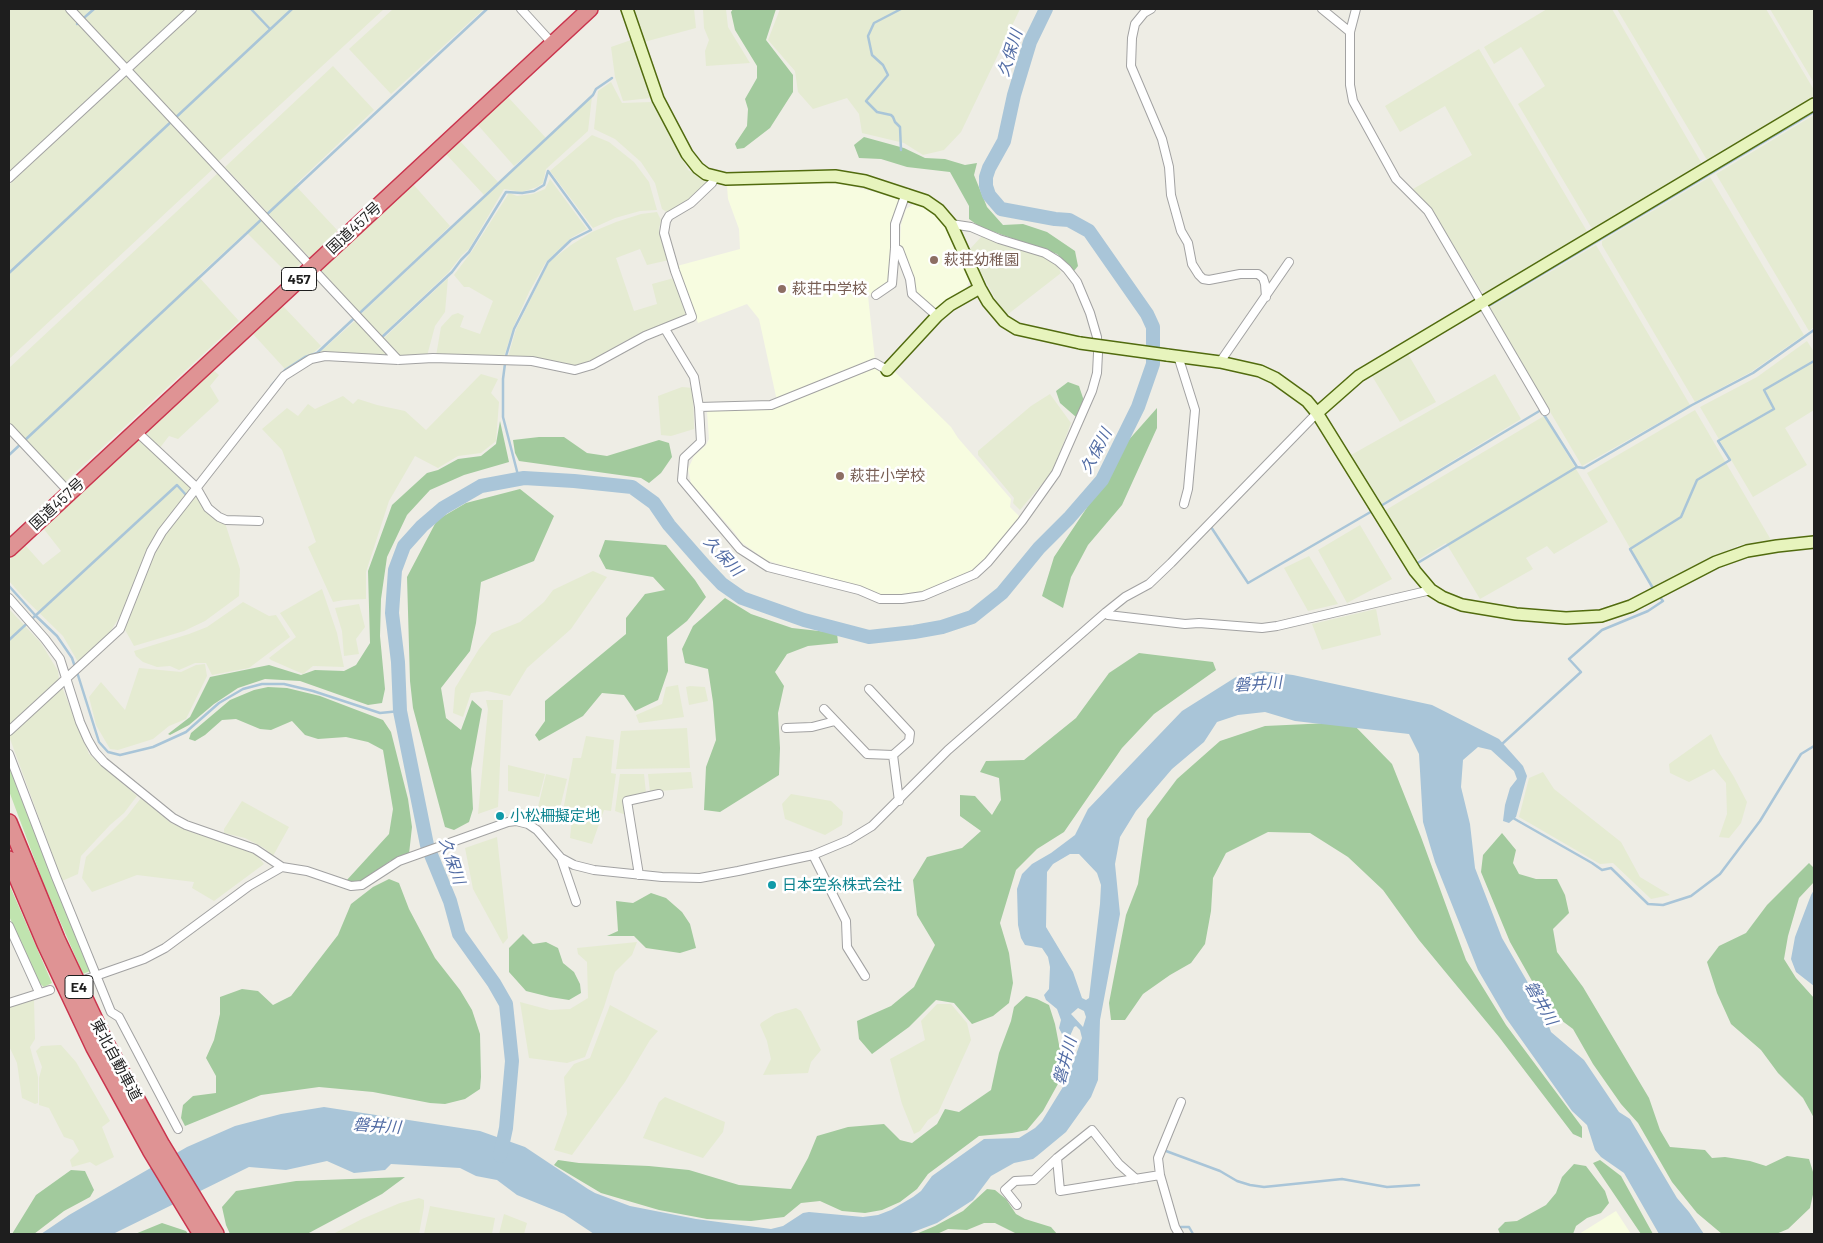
<!DOCTYPE html>
<meta charset="utf-8">
<style>
body{margin:0}
#map{position:relative;width:1823px;height:1243px;overflow:hidden;background:#eeede5;font-family:Barlow,sans-serif}
canvas{display:block}
.frame{position:absolute;inset:0;border:10px solid #1e1e1e;pointer-events:none}
</style>
<div id="map">
<canvas width="1823" height="1243"></canvas>
<div class="frame"></div>
</div>
<script>
const context = document.querySelector('canvas').getContext('2d');
context.lineJoin = 'round';
function fill(path, color) { context.fillStyle = color; context.fill(path, 'evenodd'); }
const shape = rows => new Path2D(rows.map(r => 'M' + r).join(''));
function stroke(path, color, width, dash) { context.strokeStyle = color; context.lineWidth = width; context.lineCap = dash ? 'butt' : 'round'; context.setLineDash(dash || []); context.stroke(path); }
function label(font, color, halo, rows, align = 'center') {
  context.font = font + ' Barlow,"Noto Sans JP",sans-serif'; context.lineWidth = 5; context.setLineDash([]); context.textBaseline = 'middle'; context.strokeStyle = halo; context.fillStyle = color; for (const [text, x, y, turn = 0] of rows) {
    context.save(); context.translate(x, y); context.rotate((+turn || 0) * Math.PI / 180); context.textAlign = isNaN(turn) ? turn : align; if (halo) context.strokeText(text, 0, 0); context.fillText(text, 0, 0); context.restore();
  }
}
const education = shape([
 [804,182,839,183,898,198,899,203,892,224,889,283,868,296,875,360,813,384,777,401,759,319,747,304,698,323,677,266,740,249,739,229,728,199,727,186],
 [916,203,936,214,945,225,971,278,966,288,940,304,934,311,914,290,913,280,900,244,901,225,906,209],
 [883,364,895,372,951,427,958,438,1011,499,1010,507,1020,517,992,554,965,576,926,591,904,597,879,595,862,588,820,575,793,569,766,560,741,542,734,532,691,483,688,469,694,456,706,445,709,439,707,412,713,407,774,409,824,386],
 [1616,1211,1631,1234,1579,1234]
]);
const farmland = shape([
 [9,9,68,9,123,69,9,175],
 [75,9,186,9,127,64],
 [198,9,384,9,218,162,133,70],
 [393,9,484,9,391,94,349,49],
 [634,9,694,9,696,28,644,42],
 [703,9,726,9,728,27,750,63,706,66,705,51,709,40,704,28],
 [780,9,1020,9,961,132,944,150,923,155,904,143,862,133,859,114,847,98,813,109,798,92,795,71,768,40],
 [1547,9,1612,9,1702,164,1703,166,1594,229,1591,227,1518,104,1545,86,1521,47,1494,64,1484,47],
 [1617,9,1766,9,1814,90,1814,98,1709,161,1707,160],
 [1770,9,1814,9,1814,83],
 [631,40,651,98,623,101,615,77,611,47],
 [1479,49,1588,233,1486,292,1481,291,1431,208,1413,189,1472,155,1445,106,1400,132,1385,106],
 [333,66,374,110,295,185,338,231,310,258,225,167],
 [127,73,215,167,9,359,9,185],
 [611,82,622,103,652,102,688,170,706,179,707,184,685,203,668,213,662,209,655,183,641,162,615,139,594,129,598,91],
 [507,96,546,138,514,166,477,124],
 [592,97,588,131,546,169,543,183,537,187,522,192,504,189,469,249,462,255,448,273,381,336,361,314],
 [1814,115,1814,327,1809,331,1716,174],
 [592,135,609,142,634,162,649,182,657,210,640,211,615,218,593,228,550,171],
 [459,140,498,182,484,195,445,153],
 [219,172,303,261,289,275,246,232,198,276,239,321,65,482,9,423,9,368],
 [1710,177,1804,335,1751,372,1695,402,1602,245,1602,241],
 [550,179,587,229,571,238,546,262,529,292,513,328,504,357,436,356,441,327,452,315,458,313,464,316,460,327,480,334,493,301,469,287,464,287,454,275,472,251,509,193,517,196,533,194,545,189],
 [413,184,450,226,359,313,320,269],
 [657,212,661,220,659,229,669,260,647,265,640,249,616,258,634,311,657,304,652,284,674,278,686,315,625,341,580,367,534,358,508,357,516,329,549,262,571,245,592,232,616,222,641,214],
 [982,236,1044,257,1057,265,1061,273,1007,315,996,300,969,250],
 [1596,245,1690,405,1582,466,1489,308],
 [448,278,445,312,435,326,427,356,399,355,384,338],
 [282,305,321,346,311,355,285,369,253,334],
 [356,320,386,350,386,355,319,353],
 [1807,341,1814,352,1814,410,1785,428,1807,465,1753,497,1700,407,1757,377],
 [1408,354,1436,402,1400,422,1372,376],
 [213,370,219,375,210,386,219,401,178,439,169,436,159,449,144,433],
 [481,374,498,379,491,393,499,402,496,441,481,453,458,456,438,468,415,456,389,501,366,572,366,599,344,600,333,602,308,547,316,542,282,450,262,429,287,408,298,416,308,404,315,409,343,396,353,404,358,399,377,405,405,411,426,430],
 [1495,374,1521,419,1380,505,1351,455],
 [682,387,693,388,694,429,671,436,661,435,658,396],
 [1050,394,1071,423,1053,471,1020,510,1013,503,1014,498,978,455,978,451,1031,406],
 [1695,410,1771,540,1739,545,1653,588,1587,473],
 [1544,416,1608,522,1554,554,1547,546,1526,558,1533,569,1480,599,1446,543,1416,561,1384,511],
 [138,438,191,487,155,536,142,561,124,610,110,632,78,662,63,636,24,598,9,581,9,560,25,545,43,565,61,551,43,528],
 [197,493,202,507,213,517,225,523,228,532,240,569,239,596,205,621,184,631,134,646,124,628,141,585,159,543],
 [1360,525,1392,579,1347,603,1318,550],
 [1309,556,1338,604,1308,611,1284,568],
 [593,571,607,577,571,629,527,668,510,696,487,691,471,693,463,717,453,713,455,688,479,649,492,633,520,622,544,602,553,590],
 [322,589,337,633,344,667,313,666,303,674,271,660,269,658,296,637,280,613],
 [243,602,269,616,276,615,290,637,249,668,212,675,206,663,195,663,179,670,170,666,157,667,143,662,136,656,134,651,189,634,207,627],
 [359,604,365,627,356,639,359,654,344,656,342,631,335,608],
 [9,609,41,643,58,671,59,680,9,727],
 [1376,609,1381,635,1322,650,1312,624],
 [205,664,207,676,186,719,169,726,153,739,118,750,110,749,96,725,89,697,101,682,125,710,139,668,181,672,196,665],
 [678,685,684,717,639,723,636,715,662,704,666,687],
 [690,686,705,687,708,701,689,705,686,687],
 [62,687,89,754,137,796,124,813,110,825,81,856,78,874,62,881,9,736],
 [486,700,503,700,498,807,478,814,488,709],
 [687,728,690,768,616,769,621,731],
 [1711,734,1720,754,1734,777,1747,802,1741,823,1729,838,1719,837,1727,814,1726,783,1714,769,1689,782,1670,773,1669,764],
 [586,736,614,740,611,773,616,774,611,811,604,810,592,844,570,838,572,819,562,816,573,758,581,758],
 [508,765,545,774,539,797,508,791],
 [691,772,693,788,650,792,648,774],
 [1543,772,1554,789,1621,842,1640,877,1670,895,1651,899,1613,863,1600,864,1519,817,1529,778],
 [546,774,567,779,558,816,552,815,552,808,538,807],
 [620,774,644,774,646,793,629,798,626,815,615,811],
 [791,794,831,801,843,812,842,825,825,835,785,819,782,804],
 [141,798,171,823,188,831,255,853,264,864,214,901,192,888,194,882,137,875,92,892,82,878,86,857,127,816],
 [242,801,289,827,273,856,264,848,245,838,224,833,224,829],
 [497,837,508,938,503,944,473,889,465,848],
 [637,942,632,955,615,972,604,1007,585,1057,567,1063,529,1058,520,1002,550,1010,570,1009,588,998,587,962,578,954,577,948],
 [34,999,35,1039,30,1047,38,1077,38,1103,35,1104,22,1098,17,1063,9,1046,9,1006],
 [937,1004,951,1004,967,1023,971,1040,938,1113,928,1120,920,1131,914,1134,902,1104,890,1059,925,1040,921,1021],
 [610,1005,658,1031,650,1040,625,1082,572,1155,554,1150,567,1114,564,1077,574,1064,590,1058],
 [796,1008,801,1011,821,1050,811,1062,808,1073,763,1075,771,1059,767,1041,760,1025,761,1023,775,1014],
 [61,1045,76,1062,110,1121,102,1127,114,1157,96,1166,90,1162,72,1167,70,1160,79,1151,73,1140,64,1137,49,1108,39,1105,39,1078,42,1067,36,1051,41,1046],
 [665,1097,725,1122,723,1132,703,1158,643,1138,659,1102],
 [419,1198,424,1200,424,1207,419,1234,333,1234,362,1219,400,1203],
 [430,1206,495,1218,492,1234,424,1234],
 [504,1214,527,1223,524,1234,499,1234]
]);
const grass = shape([
 [9,759,90,966,90,971,83,974,43,882,9,791],
 [9,884,52,983,44,987,38,982,9,916]
]);
const forest = shape([
 [733,9,776,9,766,40,793,75,793,92,770,128,744,148,737,149,735,144,747,126,748,109,745,99,757,78,757,66,735,30,731,12],
 [864,137,904,148,925,158,945,159,965,165,977,163,974,175,987,207,1003,225,1023,224,1047,232,1075,251,1078,266,1074,271,1057,254,980,227,969,219,969,206,950,172,907,167,881,159,859,158,854,145],
 [1068,382,1079,386,1084,401,1076,417,1060,403,1056,391],
 [1157,408,1157,428,1122,505,1088,545,1071,577,1063,608,1042,596,1054,557,1086,509,1126,443],
 [500,421,509,462,464,475,430,490,407,515,387,557,381,599,380,636,385,689,382,703,368,705,300,681,265,679,238,688,214,704,189,725,170,735,168,734,190,717,210,677,269,665,301,675,315,670,344,671,356,665,370,643,368,571,392,505,427,473,438,470,458,459,481,456,496,444],
 [539,437,564,437,587,453,607,456,659,440,669,443,672,457,661,473,649,483,641,478,519,461,515,453,513,440],
 [520,489,554,516,534,561,481,582,476,623,470,651,441,688,446,718,461,730,472,700,482,709,471,769,473,809,469,822,454,830,445,827,413,708,410,681,407,577,437,520,466,503],
 [605,540,666,545,695,580,706,597,687,621,667,637,668,671,658,700,635,711,624,695,602,693,583,716,539,741,535,735,545,721,545,701,626,634,626,618,645,594,665,590,653,577,606,569,599,556],
 [725,598,751,614,792,628,837,633,838,643,808,646,787,654,775,672,784,686,778,713,780,748,779,775,720,812,704,810,706,767,716,740,713,702,708,669,685,663,682,649,693,626],
 [1139,653,1213,662,1216,670,1154,714,1122,748,1064,832,1037,849,1016,870,1000,923,1009,953,1013,983,1009,1003,993,1016,972,1024,954,1003,936,1000,909,1027,872,1054,859,1039,857,1021,891,1006,914,987,935,945,917,915,913,880,927,857,962,848,981,831,960,816,960,795,975,796,992,815,1001,800,999,778,980,772,986,761,1024,760,1076,718,1109,673],
 [268,687,287,688,320,696,383,720,391,732,408,799,412,827,409,854,390,861,359,883,352,884,346,881,389,834,393,809,383,750,368,742,346,737,318,739,305,735,292,721,271,730,260,729,236,719,222,720,205,735,195,741,189,739,191,733,230,700,254,690],
 [1351,722,1392,764,1421,837,1466,960,1506,1025,1582,1127,1582,1138,1573,1134,1499,1037,1419,940,1383,890,1348,857,1310,833,1268,832,1226,853,1213,878,1211,911,1205,944,1191,963,1170,975,1143,994,1125,1020,1111,1020,1109,1003,1113,982,1126,915,1138,884,1147,819,1177,779,1220,741,1265,726],
 [1502,833,1516,850,1513,863,1519,874,1536,879,1557,879,1565,895,1569,913,1553,929,1557,952,1583,987,1649,1098,1660,1130,1670,1147,1705,1150,1712,1158,1725,1157,1750,1161,1766,1166,1787,1156,1809,1159,1814,1175,1814,1190,1810,1208,1788,1229,1776,1234,1722,1234,1697,1213,1672,1182,1638,1123,1621,1104,1593,1064,1573,1029,1549,1011,1510,942,1481,872,1483,855],
 [1809,863,1814,868,1814,882,1799,898,1788,936,1784,959,1796,978,1814,998,1814,1118,1803,1098,1778,1073,1761,1050,1731,1024,1717,993,1707,962,1719,946,1746,933,1767,905],
 [389,879,399,883,409,909,435,958,460,990,472,1010,480,1034,481,1077,480,1089,465,1099,445,1104,430,1103,373,1092,319,1087,261,1095,185,1126,181,1118,183,1105,193,1096,216,1093,216,1076,206,1058,214,1040,220,1014,220,997,242,989,258,991,273,1005,291,996,338,935,351,904,373,887],
 [651,893,666,898,682,912,690,924,696,948,680,953,646,948,634,936,607,936,618,931,616,901,633,903],
 [523,934,533,944,546,942,558,948,563,963,574,972,580,984,581,993,569,1000,550,997,526,991,509,972,509,948],
 [1026,996,1037,999,1049,1005,1055,1024,1061,1055,1059,1082,1043,1111,1027,1130,1012,1133,979,1136,928,1174,917,1189,900,1202,882,1210,865,1213,842,1211,820,1201,801,1203,784,1217,751,1221,707,1219,659,1210,601,1193,554,1165,558,1160,579,1163,649,1166,689,1170,739,1185,791,1189,808,1158,817,1136,848,1127,884,1124,900,1140,912,1143,937,1124,945,1109,959,1112,991,1090,999,1053,1011,1021,1014,1007],
 [1600,1160,1621,1176,1653,1234,1641,1234,1593,1163],
 [1574,1164,1586,1166,1605,1191,1609,1203,1601,1213,1587,1218,1576,1226,1573,1234,1500,1234,1498,1229,1505,1222,1517,1221,1546,1205,1556,1193,1562,1177],
 [71,1170,85,1171,94,1190,90,1197,64,1211,34,1234,12,1234,36,1195],
 [405,1177,382,1194,307,1234,230,1234,226,1225,222,1207,236,1191,296,1181],
 [987,1189,995,1190,1006,1199,1016,1214,1025,1219,1051,1227,1057,1234,1017,1234,995,1223,984,1223,967,1230,948,1229,937,1234,916,1234,935,1226,963,1211],
 [162,1223,186,1231,188,1234,135,1234]
]);
const water = shape([
 [1261,671,1293,675,1432,705,1499,739,1523,766,1527,776,1516,817,1509,823,1503,821,1505,805,1510,788,1517,779,1514,771,1491,750,1478,747,1463,760,1461,787,1470,824,1475,868,1502,938,1542,1007,1551,1032,1584,1060,1619,1112,1630,1119,1677,1198,1689,1212,1704,1234,1659,1234,1624,1173,1601,1157,1595,1150,1587,1125,1572,1111,1506,1018,1478,970,1435,862,1423,822,1419,754,1409,734,1295,721,1265,712,1238,715,1217,722,1204,742,1172,769,1136,811,1120,837,1115,864,1120,914,1100,1020,1098,1080,1091,1097,1066,1132,1037,1156,1033,1159,1014,1163,991,1176,973,1200,937,1223,908,1234,594,1234,564,1214,517,1195,497,1180,476,1176,460,1168,391,1164,385,1170,354,1173,327,1161,286,1170,249,1167,113,1234,41,1234,69,1215,187,1147,235,1126,281,1114,324,1107,480,1131,525,1147,588,1189,595,1193,630,1206,696,1219,771,1229,783,1226,803,1213,809,1212,863,1217,878,1215,891,1210,913,1197,921,1191,932,1176,984,1139,1019,1138,1035,1128,1042,1121,1066,1082,1082,1038,1080,1030,1076,1026,1074,1027,1070,1036,1064,1038,1059,1028,1061,1020,1057,1009,1046,1000,1044,995,1049,989,1050,967,1048,957,1042,948,1025,945,1021,938,1018,925,1017,889,1022,874,1032,864,1051,853,1075,835,1088,809,1182,711,1236,677],
 [1070,854,1079,854,1097,873,1101,885,1100,904,1089,998,1086,1000,1082,998,1073,972,1046,927,1047,872,1053,864],
 [1078,1008,1084,1011,1086,1017,1083,1027,1071,1014],
 [1814,890,1814,986,1796,972,1791,959,1795,937,1811,895]
]);
const stream = shape([
 [251,9,270,29],
 [77,24,94,9],
 [901,150,900,127,895,122,893,117,891,115,877,112,866,101,888,75,883,65,872,55,868,36,874,23,901,9],
 [9,273,292,9],
 [1487,307,1814,112],
 [381,338,452,272,461,260,469,252,506,192,522,193,534,191,544,185,548,171,591,230,571,240,548,262,514,329,506,356,503,379,503,417,519,479],
 [271,386,285,370,305,357,317,353,593,95,596,89,612,78],
 [9,455,487,9],
 [1379,507,1541,410,1577,467],
 [1211,527,1248,583,1374,510],
 [9,539,21,528],
 [1416,564,1577,467,1584,468,1692,405,1753,373,1814,330],
 [9,586,35,615,57,636,72,658,75,667],
 [1654,590,1630,549,1681,517,1697,480,1730,460,1718,441,1774,409,1764,390,1814,361],
 [9,640,177,485,187,496],
 [77,672,99,742,108,752,120,755,153,747,186,732,219,703,243,689,262,684,284,684,313,691,380,713,400,711],
 [1502,744,1581,672,1569,659,1602,630,1648,611,1663,601,1658,595],
 [1513,818,1592,863,1602,870,1611,868,1648,904,1663,905,1691,896,1720,874,1760,821,1801,754,1814,746],
 [1166,1151,1220,1171,1237,1181,1250,1185,1264,1187,1342,1179,1387,1187,1419,1185],
 [1180,1227,1189,1227,1193,1234]
]);
const river = shape([
 [500,1156,506,1128,512,1061,506,1004,494,983,459,934,450,901,427,845,400,711,398,662,392,613,395,570,404,546,422,526,443,508,481,486,524,478,574,481,632,487,654,503,669,525,705,566,722,584,742,598,804,620,869,637,914,632,942,627,972,617,1002,593,1039,548,1069,518,1102,480,1138,407,1153,364,1153,327,1147,314,1089,231,1069,220,1055,219,1001,209,989,195,986,186,986,177,989,168,1004,141,1014,95,1030,42,1046,9]
]);
const street = shape([
 [70,9,398,360],
 [521,9,552,43],
 [1151,9,1144,13,1135,24,1132,38,1131,66,1162,139,1169,167,1171,195,1181,231,1188,243,1192,264,1199,275,1203,279,1209,280,1240,274,1258,274,1263,278,1265,284,1266,297],
 [1322,9,1350,32],
 [1356,9,1350,32,1350,85,1353,101,1396,179,1428,211,1545,411],
 [9,178,192,9],
 [895,248,899,250,910,279,912,294,937,316],
 [876,295,892,284,895,248,895,224,906,193],
 [665,329,694,377,699,407,701,442,684,458,682,480,740,549,768,567,859,590,880,599,902,599,923,596,975,574,988,562,1022,521,1056,473,1092,391,1097,373,1098,353,1097,337,1090,313,1077,282,1067,269,1058,261,1045,253,999,239,971,227,951,224],
 [1178,356,1195,410,1188,489,1184,504],
 [1220,362,1289,262],
 [699,407,771,405,875,363,887,370],
 [9,428,69,492],
 [136,431,196,487,208,508,219,517,226,520,259,521],
 [9,598,45,639,60,659,80,722,88,740,95,752,104,762,173,818,186,825,255,849,282,867],
 [1105,613,1108,615,1185,624,1199,623,1262,628,1277,626,1431,590],
 [869,689,910,733,909,741,893,755,899,801],
 [824,709,867,754,893,755],
 [786,728,812,727,835,721],
 [9,731,120,629,151,551,162,532,284,376,311,359,325,356,398,360,433,358,532,361,575,370,592,365,645,336,692,317,675,271,664,233,666,221,669,216,691,203,712,183,715,177],
 [9,754,56,877,111,1012,119,1017,178,1129],
 [813,855,846,921,847,947,865,976],
 [561,858,576,902],
 [639,875,627,801,659,794],
 [9,926,39,992],
 [84,980,144,959,165,948,249,886,282,867,307,871,351,886,362,885,399,861,508,822,516,821,528,824,537,830,561,858,574,865,594,870,662,877,700,878,738,871,813,855,849,840,872,826,948,750,1105,613,1125,597,1149,584,1171,563,1317,413],
 [9,1003,50,990],
 [1057,1158,1060,1191,1160,1175],
 [1017,1205,1005,1190,1015,1181,1034,1180,1057,1158,1092,1130,1119,1164,1136,1179],
 [1179,1234,1175,1227,1160,1175,1158,1158,1181,1102]
]);
const secondary = shape([
 [627,9,658,99,687,154,698,168,706,174,726,179,835,176,865,181,926,201,939,210,951,224,980,288,988,302,1004,321,1017,329,1080,343],
 [1167,355,1220,362,1260,371,1275,378,1307,401,1317,413,1415,571,1431,590,1442,597,1462,605,1516,614,1566,618,1601,616,1631,606,1716,562,1747,551,1777,546,1814,542],
 [887,370,937,316,950,305,980,288],
 [1317,413,1359,376,1814,104]
]);
const highway = shape([
 [9,549,590,9],
 [9,822,57,939,106,1043,162,1145,216,1234],
 [9,859,45,944,94,1048,150,1150,201,1234]
]);
const secondaryBridge = shape([
 [1080,343,1167,355]
]);
const markers = [
 [934,260,5,"#8d6e63"],
 [782,289,5,"#8d6e63"],
 [840,476,5,"#8d6e63"],
 [500,816,5,"#0f9aa8"],
 [772,885,5,"#0f9aa8"]
];
const shields = [
 [299,279,35],
 [79,987,28]
];
const shieldNames = [
 ["457",299,279],
 ["E4",79,987]
];
const streetNames = [
 ["国道457号",354,228,-43],
 ["国道457号",57,504,-43],
 ["東北自動車道",116,1060,62]
];
const educationNames = [
 ["萩荘幼稚園",944,260],
 ["萩荘中学校",792,289],
 ["萩荘小学校",850,476]
];
const cultureNames = [
 ["小松柵擬定地",510,816],
 ["日本空糸株式会社",782,885]
];
const waterNames = [
 ["久保川",1010,53,-73],
 ["久保川",1096,451,-62],
 ["久保川",723,556,47],
 ["磐井川",1258,684,-4],
 ["久保川",452,861,71],
 ["磐井川",1541,1003,60],
 ["磐井川",1065,1061,-75],
 ["磐井川",377,1126,4]
];
fill(education, '#f7fce0');
fill(farmland, '#e5ebd2');
fill(grass, '#c0e4af');
fill(forest, '#a2ca9d');
fill(water, '#a9c5d8');
stroke(stream, '#a9c5d8', 2.5);
stroke(river, '#a9c5d8', 14);
stroke(street, '#a2a2a2', 10);
stroke(secondary, '#516b0e', 14);
stroke(highway, '#ca344d', 18);
stroke(street, '#fff', 8);
stroke(secondary, '#e7f4bd', 11);
stroke(highway, '#df9394', 15);
stroke(secondaryBridge, '#516b0e', 14, []);
stroke(secondaryBridge, '#e7f4bd', 11);
for (const [x, y, r, color] of markers) { const dot = new Path2D(); dot.arc(x, y, r, 0, 2 * Math.PI); context.fillStyle = color; context.fill(dot); stroke(dot, '#fff', 2); }
for (const [x, y, w] of shields) { const box = new Path2D(); box.roundRect(x - w / 2, y - 11.5, w, 23, 4); context.fillStyle = '#fff'; context.fill(box); stroke(box, '#1e1e1e', 1); }
label('bold 14px', '#1e1e1e', null, shieldNames);
label('15px', '#1e1e1e', '#fff', streetNames);
label('15px', '#785e54', '#fff', educationNames, 'left');
label('15px', '#0d838f', '#fff', cultureNames, 'left');
label('italic 16px', '#536da5', '#fff', waterNames);
</script>
